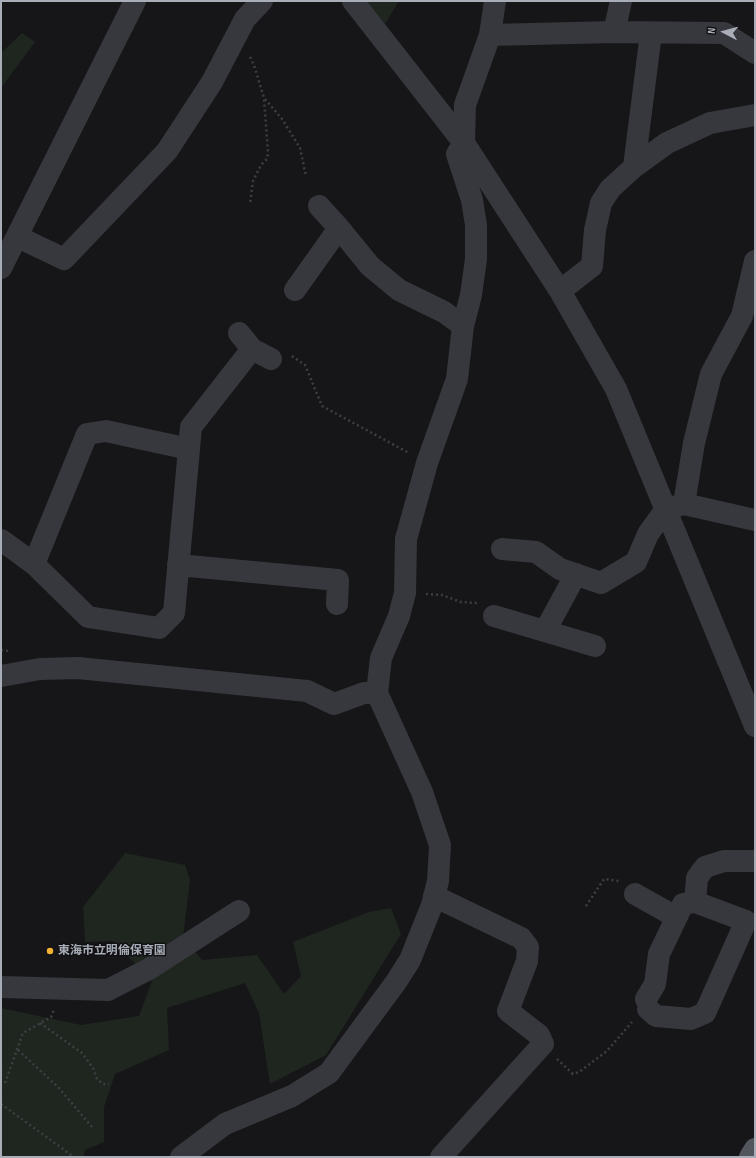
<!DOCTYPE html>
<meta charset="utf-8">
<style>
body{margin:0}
#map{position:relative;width:756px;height:1158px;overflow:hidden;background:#161618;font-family:"Sofia Sans Condensed",sans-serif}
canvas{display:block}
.frame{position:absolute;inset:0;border:2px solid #a8adb8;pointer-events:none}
.north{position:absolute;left:704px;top:12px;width:40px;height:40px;-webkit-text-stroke:3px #111113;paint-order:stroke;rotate:276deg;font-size:11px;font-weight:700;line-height:16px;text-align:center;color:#a8adb8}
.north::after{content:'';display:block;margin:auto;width:14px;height:18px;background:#a8adb8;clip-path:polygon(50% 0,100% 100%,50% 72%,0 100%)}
</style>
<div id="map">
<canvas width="756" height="1158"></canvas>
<div class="frame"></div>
<div class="north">N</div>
</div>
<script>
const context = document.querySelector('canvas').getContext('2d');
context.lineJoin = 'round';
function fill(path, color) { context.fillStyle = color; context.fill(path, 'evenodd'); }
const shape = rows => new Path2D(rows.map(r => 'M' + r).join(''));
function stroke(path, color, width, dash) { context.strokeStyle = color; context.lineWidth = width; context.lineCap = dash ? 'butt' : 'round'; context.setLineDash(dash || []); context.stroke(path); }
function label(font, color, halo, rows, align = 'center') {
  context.font = font + ' "Sofia Sans Condensed","Noto Sans JP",sans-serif'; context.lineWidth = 3; context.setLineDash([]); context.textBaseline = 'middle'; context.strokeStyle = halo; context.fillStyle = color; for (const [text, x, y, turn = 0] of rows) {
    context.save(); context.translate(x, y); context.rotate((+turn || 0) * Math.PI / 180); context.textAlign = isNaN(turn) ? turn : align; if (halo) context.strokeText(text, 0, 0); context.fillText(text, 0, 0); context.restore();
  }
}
const green = shape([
 [367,1,399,1,385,24],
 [22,33,35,42,1,88,1,53],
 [125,853,185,865,190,880,183,937,202,960,257,955,284,994,301,976,293,942,369,912,391,908,401,934,326,1055,270,1084,259,1013,245,983,167,1008,169,1050,115,1074,104,1107,104,1142,85,1150,83,1157,1,1157,1,1008,81,1025,139,1016,152,981,113,941,85,942,83,907]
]);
const path = shape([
 [250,57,254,65,264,98,268,153,267,159,261,165,253,181,250,204],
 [265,99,282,119,300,148,306,176],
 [292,356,305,365,322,406,409,453],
 [426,594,442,595,461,602,477,603],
 [1,650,9,651],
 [586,906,604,879,619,881],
 [40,1023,82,1053,93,1068,97,1079,103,1084,109,1084],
 [18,1050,58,1087,92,1127],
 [557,1059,573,1074,579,1072,607,1051,632,1022],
 [5,1083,23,1033,51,1017,54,1010],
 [1,1104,74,1157]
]);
const minor = shape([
 [353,1,464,143,560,291,616,389,755,726],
 [614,32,621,1],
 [490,35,614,32,724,33,755,53],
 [634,167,651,33],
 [319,206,339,228],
 [18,237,64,259,167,151,212,82,245,19,262,1],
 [1,268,135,1],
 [295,290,339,228,370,266,399,290,444,312,463,326],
 [560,291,592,266,595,230,601,203,610,189,634,167,667,143,710,123,755,115],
 [239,333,252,349,271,359],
 [684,504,755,520],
 [1,540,34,564,88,617,159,628,174,613,191,427,252,349],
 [502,549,536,552,560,569,601,583,636,562,648,534,666,509,684,504,694,443,711,374,742,316,755,261],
 [34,564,87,434,106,431,189,449],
 [178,565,338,580,337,604],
 [494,616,595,646],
 [545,631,576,574],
 [1,676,40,669,78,668,307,691,334,704,364,693,377,693],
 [635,894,676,917],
 [434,896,521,938,528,947,527,961,508,1011,539,1035,543,1044,441,1157],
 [1,987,108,990,149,969,239,911],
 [646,999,655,984,659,954,683,904,695,902],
 [648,1009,656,1016,691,1019,705,1013,746,921,695,902,697,878,705,867,724,861,755,861],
 [181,1157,225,1124,292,1096,329,1073,396,982,410,960,432,905,438,881,440,845,422,792,377,693,381,658,399,616,405,593,406,539,427,463,457,379,463,326,471,295,476,259,476,225,472,200,457,154,464,143,465,105,490,35,495,1]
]);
const major = shape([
 [750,1157,755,1149]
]);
const markers = [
 [50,951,4,"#f2b134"]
];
const poiNames = [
 ["東海市立明倫保育園",58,951]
];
fill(green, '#1e261f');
stroke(path, '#3d3f44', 2.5, [2, 3]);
stroke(minor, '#37383d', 22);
stroke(major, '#53555c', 22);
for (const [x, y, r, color] of markers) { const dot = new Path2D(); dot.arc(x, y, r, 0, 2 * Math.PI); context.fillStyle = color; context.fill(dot); stroke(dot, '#111113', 1.5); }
label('bold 12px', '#a8adb8', '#111113', poiNames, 'left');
</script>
